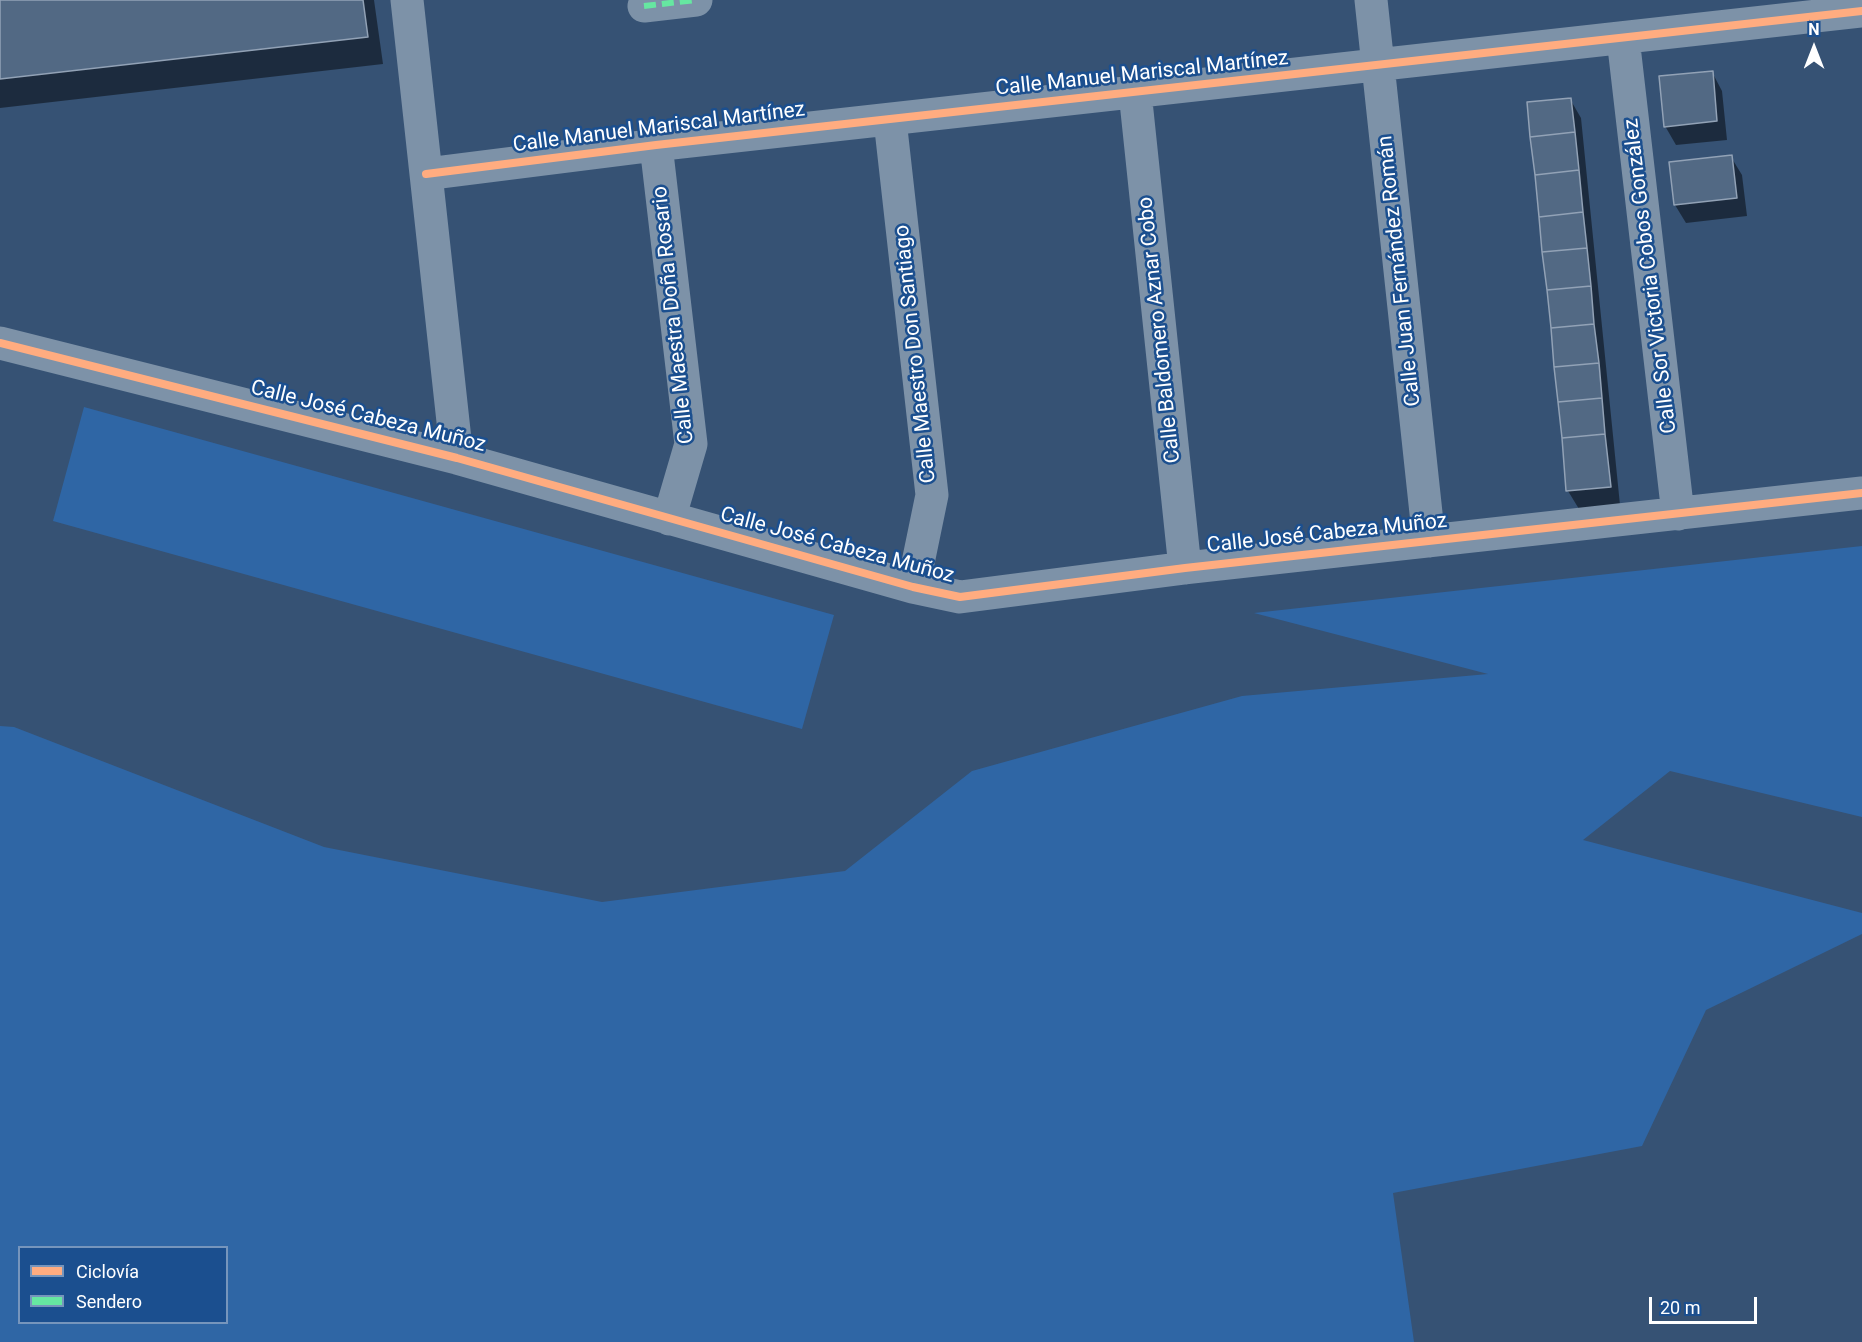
<!DOCTYPE html>
<meta charset="utf-8">
<style>
body{margin:0}
#map{position:relative;width:1862px;height:1342px;overflow:hidden;background:#365274;font-family:Roboto,sans-serif}
canvas{display:block}
.legend{position:absolute;left:18px;top:1246px;width:210px;height:78px;box-sizing:border-box;background:#1b4f8f;border:2px solid #7695bc;margin:0;padding:8px 10px;list-style:none;font-size:18px;color:#fff}
.legend li{display:flex;align-items:center;gap:12px;height:30px}
.legend b{width:30px;border:2px solid #7695bc}
.north{position:absolute;left:1784px;top:18px;width:60px;height:60px;-webkit-text-stroke:4px #1b4f8f;paint-order:stroke;rotate:0deg;font-size:16px;font-weight:700;line-height:24px;text-align:center;color:#fff}
.north::after{content:'';display:block;margin:auto;width:21px;height:27px;background:#fff;clip-path:polygon(50% 0,100% 100%,50% 72%,0 100%)}
.scale{position:absolute;left:1649px;top:1297px;width:108px;height:27px;box-sizing:border-box;border:3px solid #fff;border-top:0;padding-left:8px;font-size:18px;line-height:21px;white-space:nowrap;color:#fff;-webkit-text-stroke:4px #1b4f8f;paint-order:stroke}
</style>
<div id="map">
<canvas width="1862" height="1342"></canvas>
<ul class="legend">
<li><b style="height:8px;background:#ffac80"></b>Ciclovía</li>
<li><b style="height:8px;background:#66e7a1"></b>Sendero</li>
</ul>
<div class="north">N</div>
<div class="scale">20 m</div>
</div>
<script>
const context = document.querySelector('canvas').getContext('2d');
context.lineJoin = 'round';
function fill(path, color) { context.fillStyle = color; context.fill(path, 'evenodd'); }
const shape = rows => new Path2D(rows.map(r => 'M' + r).join(''));
function stroke(path, color, width, dash) { context.strokeStyle = color; context.lineWidth = width; context.lineCap = dash ? 'butt' : 'round'; context.setLineDash(dash || []); context.stroke(path); }
function label(font, color, halo, rows, align = 'center') {
  context.font = font + ' Roboto,sans-serif'; context.lineWidth = 5; context.setLineDash([]); context.textBaseline = 'middle'; context.strokeStyle = halo; context.fillStyle = color; for (const [text, x, y, turn = 0] of rows) {
    context.save(); context.translate(x, y); context.rotate((+turn || 0) * Math.PI / 180); context.textAlign = isNaN(turn) ? turn : align; if (halo) context.strokeText(text, 0, 0); context.fillText(text, 0, 0); context.restore();
  }
}
const green = shape([
 [84,407,834,615,802,729,53,521],
 [1862,546,1862,817,1670,771,1583,840,1862,913,1862,934,1706,1010,1642,1146,1393,1193,1414,1342,0,1342,0,726,14,727,324,847,602,902,845,871,972,771,1242,696,1488,674,1254,613],
 [20,1248,226,1248,226,1322,20,1322]
]);
const shadow = shape([
 [0,0,374,0,383,64,0,108],
 [1712,72,1722,91,1727,140,1676,145,1665,126],
 [1570,99,1581,118,1620,505,1579,509,1568,491,1529,103],
 [1731,157,1742,175,1747,216,1686,223,1675,205]
]);
const building = shape([
 [0,0,363,0,368,37,0,79,0,0],
 [1713,71,1717,121,1664,127,1659,76,1713,71],
 [1571,98,1575,132,1530,137,1527,102,1571,98],
 [1575,132,1579,170,1535,175,1530,137,1575,132],
 [1732,155,1737,198,1674,205,1669,162,1732,155],
 [1579,170,1583,212,1539,217,1535,175,1579,170],
 [1583,212,1587,248,1542,252,1539,217,1583,212],
 [1587,248,1591,286,1547,290,1542,252,1587,248],
 [1591,286,1594,324,1551,328,1547,290,1591,286],
 [1594,324,1599,363,1554,367,1551,328,1594,324],
 [1599,363,1602,398,1558,402,1554,367,1599,363],
 [1602,398,1605,434,1562,438,1558,402,1602,398],
 [1605,434,1611,487,1566,491,1562,438,1605,434]
]);
const minor = shape([
 [407,0,457,458],
 [1371,0,1429,541],
 [644,6,696,0],
 [1623,38,1678,514],
 [1135,92,1185,568],
 [890,120,932,495,913,587],
 [656,145,691,444,669,519],
 [426,174,656,145,1862,11],
 [0,343,457,458,913,587,960,597,1185,568,1862,493]
]);
const quiet = shape([
 [644,6,696,0]
]);
const cycleway = shape([
 [426,174,656,145,1862,11],
 [0,343,457,458,913,587,960,597,1185,568,1862,493]
]);
const streetNames = [
 ["Calle Manuel Mariscal Martínez",1142,74,-6],
 ["Calle Manuel Mariscal Martínez",659,128,-7],
 ["Calle Juan Fernández Román",1400,271,-96],
 ["Calle Sor Victoria Cobos González",1651,276,-97],
 ["Calle Maestra Doña Rosario",674,315,-96],
 ["Calle Baldomero Aznar Cobo",1160,330,-96],
 ["Calle Maestro Don Santiago",916,354,-96],
 ["Calle José Cabeza Muñoz",368,417,14],
 ["Calle José Cabeza Muñoz",1327,534,-6],
 ["Calle José Cabeza Muñoz",837,546,15]
];
fill(green, '#2f66a5');
fill(shadow, '#0007');
fill(building, '#526984');
stroke(building, '#92a2b6', 1.5);
stroke(minor, '#7d92a8', 33);
stroke(quiet, '#66e7a1', 6, [12, 6]);
stroke(cycleway, '#ffac80', 8);
label('21px', '#fff', '#1b4f8f', streetNames);
</script>
